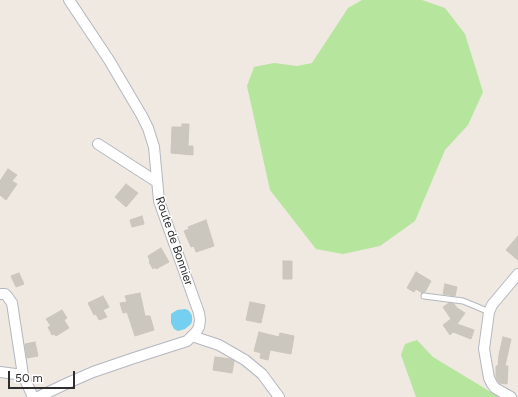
<!DOCTYPE html>
<style>
body{margin:0}
#map{position:relative;width:518px;height:397px;overflow:hidden;background:#efe9e1;font-family:Figtree,sans-serif}
canvas{display:block}
.scale{position:absolute;left:8px;top:371px;width:67px;height:18px;box-sizing:border-box;border:2px solid #2e2e2e;border-top:0;padding-left:5px;font-size:12px;line-height:14px;white-space:nowrap;color:#2e2e2e;-webkit-text-stroke:3px #fff;paint-order:stroke}
</style>
<div id="map">
<canvas width="518" height="397"></canvas>
<div class="scale">50 m</div>
</div>
<script>
const context = document.querySelector('canvas').getContext('2d');
context.lineJoin = 'round';
function fill(path, color) { context.fillStyle = color; context.fill(path, 'evenodd'); }
const shape = rows => new Path2D(rows.map(r => 'M' + r).join(''));
function stroke(path, color, width, dash) { context.strokeStyle = color; context.lineWidth = width; context.lineCap = dash ? 'butt' : 'round'; context.setLineDash(dash || []); context.stroke(path); }
function label(font, color, halo, rows, align = 'center') {
  context.font = font + ' Figtree,sans-serif'; context.lineWidth = 3; context.setLineDash([]); context.textBaseline = 'middle'; context.strokeStyle = halo; context.fillStyle = color; for (const [text, x, y, turn = 0] of rows) {
    context.save(); context.translate(x, y); context.rotate((+turn || 0) * Math.PI / 180); context.textAlign = isNaN(turn) ? turn : align; if (halo) context.strokeText(text, 0, 0); context.fillText(text, 0, 0); context.restore();
  }
}
const green = shape([
 [362,0,422,0,445,8,465,34,483,92,468,125,445,150,415,221,380,246,343,254,316,249,270,190,247,86,254,67,274,63,297,66,312,63,348,8],
 [417,340,433,357,499,397,416,397,401,355,405,344]
]);
const water = shape([
 [185,309,188,310,190,312,192,316,192,321,191,324,185,329,178,331,174,329,171,323,171,314,177,310]
]);
const building = shape([
 [182,124,189,124,188,146,193,146,193,155,171,153,172,127,182,127,182,124],
 [8,169,17,175,12,181,17,184,6,200,0,195,0,181,8,169],
 [126,184,138,193,126,207,115,197,126,184],
 [142,216,144,224,132,227,130,220,142,216],
 [206,220,214,246,196,252,194,246,191,247,184,231,189,229,188,227,206,220],
 [518,236,518,260,506,250,518,236],
 [161,248,169,262,156,269,155,267,153,269,149,262,150,261,148,256,161,248],
 [283,261,292,261,292,279,283,279,283,261],
 [416,272,431,281,425,292,422,293,416,289,414,292,407,288,416,272],
 [19,273,24,284,16,287,11,276,19,273],
 [445,284,457,287,455,296,443,294,445,284],
 [140,293,145,316,150,316,154,330,135,336,127,312,123,313,120,303,127,302,125,296,140,293],
 [103,296,109,307,103,310,107,317,99,320,96,314,94,315,88,303,103,296],
 [250,302,265,305,261,323,246,320,250,302],
 [449,303,454,304,457,308,465,313,457,324,474,330,471,339,453,332,450,335,443,325,451,319,443,307,449,303],
 [62,310,67,318,64,320,69,328,56,336,54,334,52,335,48,327,51,326,46,319,62,310],
 [259,332,279,337,280,333,294,336,291,354,270,350,268,360,260,358,261,353,254,351,259,332],
 [503,337,511,339,505,366,508,366,507,384,499,383,496,377,496,366,498,366,499,355,503,337],
 [35,342,38,356,27,358,25,344,35,342],
 [215,357,231,359,234,361,232,373,213,370,215,357]
]);
const service = shape([
 [424,296,463,301,480,308,489,312]
]);
const minor = shape([
 [98,144,157,182],
 [0,294,5,294,7,296,12,303,23,375,33,397],
 [192,336,219,345,245,360,262,374,279,397],
 [0,372,23,375],
 [38,397,70,382,93,372,134,358,187,341,196,332,199,327,200,320,199,313,159,201,154,147,148,128,142,116,109,60,69,0],
 [511,397,495,388,492,384,489,378,484,349,489,312,492,305,518,274]
]);
const streetNames = [
 ["Route de Bonnier",174,241,71]
];
fill(green, '#b6e59e');
fill(water, '#75cff0');
fill(building, '#cbc7bf');
stroke(building, '#cbc5ba', 1);
stroke(service, '#b4b7c1', 7);
stroke(minor, '#b4b7c1', 12);
stroke(service, '#fff', 5);
stroke(minor, '#fff', 10);
label('12px', '#2e2e2e', '#fff', streetNames);
</script>
